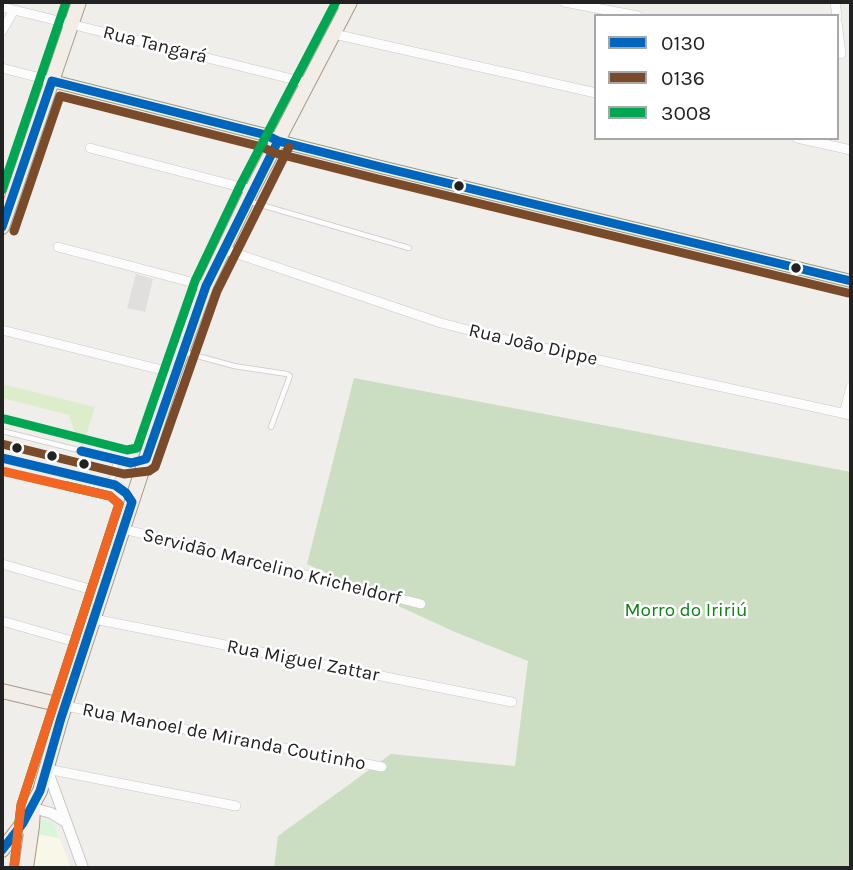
<!DOCTYPE html>
<meta charset="utf-8">
<style>
body{margin:0}
#map{position:relative;width:853px;height:870px;overflow:hidden;background:#f0eeeb;font-family:Karla,sans-serif}
canvas{display:block}
.frame{position:absolute;inset:0;border:4px solid #222;pointer-events:none}
.legend{position:absolute;left:594px;top:14px;width:245px;height:126px;box-sizing:border-box;background:#fff;border:2px solid #a7a7a7;margin:0;padding:9px 12px;list-style:none;font-size:21px;color:#222}
.legend li{display:flex;align-items:center;gap:14px;height:35px}
.legend b{width:35px;border:2px solid #a7a7a7}
</style>
<div id="map">
<canvas width="853" height="870"></canvas>
<div class="frame"></div>
<ul class="legend">
<li><b style="height:9px;background:#0065bd"></b>0130</li>
<li><b style="height:9px;background:#7a4b2a"></b>0136</li>
<li><b style="height:9px;background:#00a651"></b>3008</li>
</ul>
</div>
<script>
const context = document.querySelector('canvas').getContext('2d');
context.lineJoin = 'round';
function fill(path, color) { context.fillStyle = color; context.fill(path, 'evenodd'); }
const shape = rows => new Path2D(rows.map(r => 'M' + r).join(''));
function stroke(path, color, width, dash) { context.strokeStyle = color; context.lineWidth = width; context.lineCap = dash ? 'butt' : 'round'; context.setLineDash(dash || []); context.stroke(path); }
function label(font, color, halo, rows, align = 'center') {
  context.font = font + ' Karla,sans-serif'; context.lineWidth = 5; context.setLineDash([]); context.textBaseline = 'middle'; context.strokeStyle = halo; context.fillStyle = color; for (const [text, x, y, turn = 0] of rows) {
    context.save(); context.translate(x, y); context.rotate((+turn || 0) * Math.PI / 180); context.textAlign = isNaN(turn) ? turn : align; if (halo) context.strokeText(text, 0, 0); context.fillText(text, 0, 0); context.restore();
  }
}
const education = shape([
 [44,819,54,823,71,868,32,868,39,824]
]);
const grass = shape([
 [2,384,95,407,83,446,79,444,69,415,2,398]
]);
const forest = shape([
 [354,378,851,472,851,868,274,868,278,836,391,754,515,766,528,661,455,632,307,564]
]);
const park = shape([
 [44,819,54,823,59,838,37,834,39,824]
]);
const parking = shape([
 [136,274,153,279,145,312,127,308]
]);
const stream = shape([
 [657,2,658,2]
]);
const service = shape([
 [251,202,409,248],
 [183,352,234,366,287,374,290,376,271,427],
 [2,431,126,462,142,460],
 [2,458,115,485,129,497],
 [102,482,111,480,116,472,115,463,111,459]
]);
const minor = shape([
 [335,2,348,5],
 [564,2,638,16],
 [835,2,837,16],
 [2,7,308,83],
 [837,22,841,54],
 [2,31,14,10],
 [334,34,596,93],
 [2,68,52,81],
 [797,138,851,150],
 [90,148,252,190],
 [58,247,206,286],
 [223,249,441,323,507,340,851,415],
 [2,330,174,373],
 [844,414,851,387],
 [123,529,421,604],
 [2,564,103,593],
 [94,619,512,702],
 [2,621,86,645],
 [65,706,382,767],
 [47,769,236,806]
]);
const tertiary = shape([
 [47,769,83,868],
 [33,808,51,813,64,821]
]);
const secondary = shape([
 [52,81,266,135,278,141,381,167,851,281]
]);
const primary = shape([
 [2,227,79,2],
 [2,691,65,706],
 [2,850,23,823,40,791,61,718,174,373,206,286,252,190,350,2],
 [26,868,32,826,33,809]
]);
const bus1 = shape([
 [2,227,52,81,266,135,278,141,381,167,851,281],
 [81,451,131,463,146,459,206,286,278,141],
 [2,458,115,485,126,493,132,502,61,718,40,791,23,823,2,850]
]);
const bus2 = shape([
 [14,231,60,96,262,147,275,153,378,179,848,293],
 [2,444,124,474,149,471,155,467,217,291,289,147]
]);
const bus3 = shape([
 [2,190,66,2],
 [5,419,127,450,137,448,195,281,241,184,336,2],
 [14,866,21,805,119,504,110,496,67,486]
]);
const bus4 = shape([
 [2,471,110,496,119,504,21,805,14,866]
]);
const markers = [
 [459,186,6,"#222"],
 [796,268,6,"#222"],
 [17,448,6,"#222"],
 [52,456,6,"#222"],
 [84,464,6,"#222"]
];
const streetNames = [
 ["Rua Tangará",155,45,14],
 ["Rua João Dippe",533,345,13],
 ["Servidão Marcelino Kricheldorf",272,567,14],
 ["Rua Miguel Zattar",303,661,11],
 ["Rua Manoel de Miranda Coutinho",224,737,11]
];
const parkNames = [
 ["Morro do Iririú",686,611]
];
fill(education, '#f8f7e8');
fill(grass, '#ddeccb');
fill(forest, '#cbdec1');
fill(park, '#daf5da');
fill(parking, '#e0dfde');
stroke(stream, '#bfdbe3', 2.5);
stroke(service, '#c9c8c7', 6);
stroke(minor, '#c9c8c7', 10);
stroke(tertiary, '#c9c8c7', 12);
stroke(secondary, '#999a82', 14);
stroke(primary, '#a79c86', 16);
stroke(service, '#fdfcfc', 4.5);
stroke(minor, '#fdfcfc', 9);
stroke(tertiary, '#fdfcfc', 10);
stroke(secondary, '#f4f4ed', 12);
stroke(primary, '#f3ede7', 14);
stroke(bus1, '#0065bd', 9);
stroke(bus2, '#7a4b2a', 9);
stroke(bus3, '#00a651', 9);
stroke(bus4, '#f26522', 9);
for (const [x, y, r, color] of markers) { const dot = new Path2D(); dot.arc(x, y, r, 0, 2 * Math.PI); context.fillStyle = color; context.fill(dot); stroke(dot, '#fff', 2.5); }
label('19px', '#222', '#fff', streetNames);
label('19px', '#0c8416', '#fff', parkNames);
</script>
